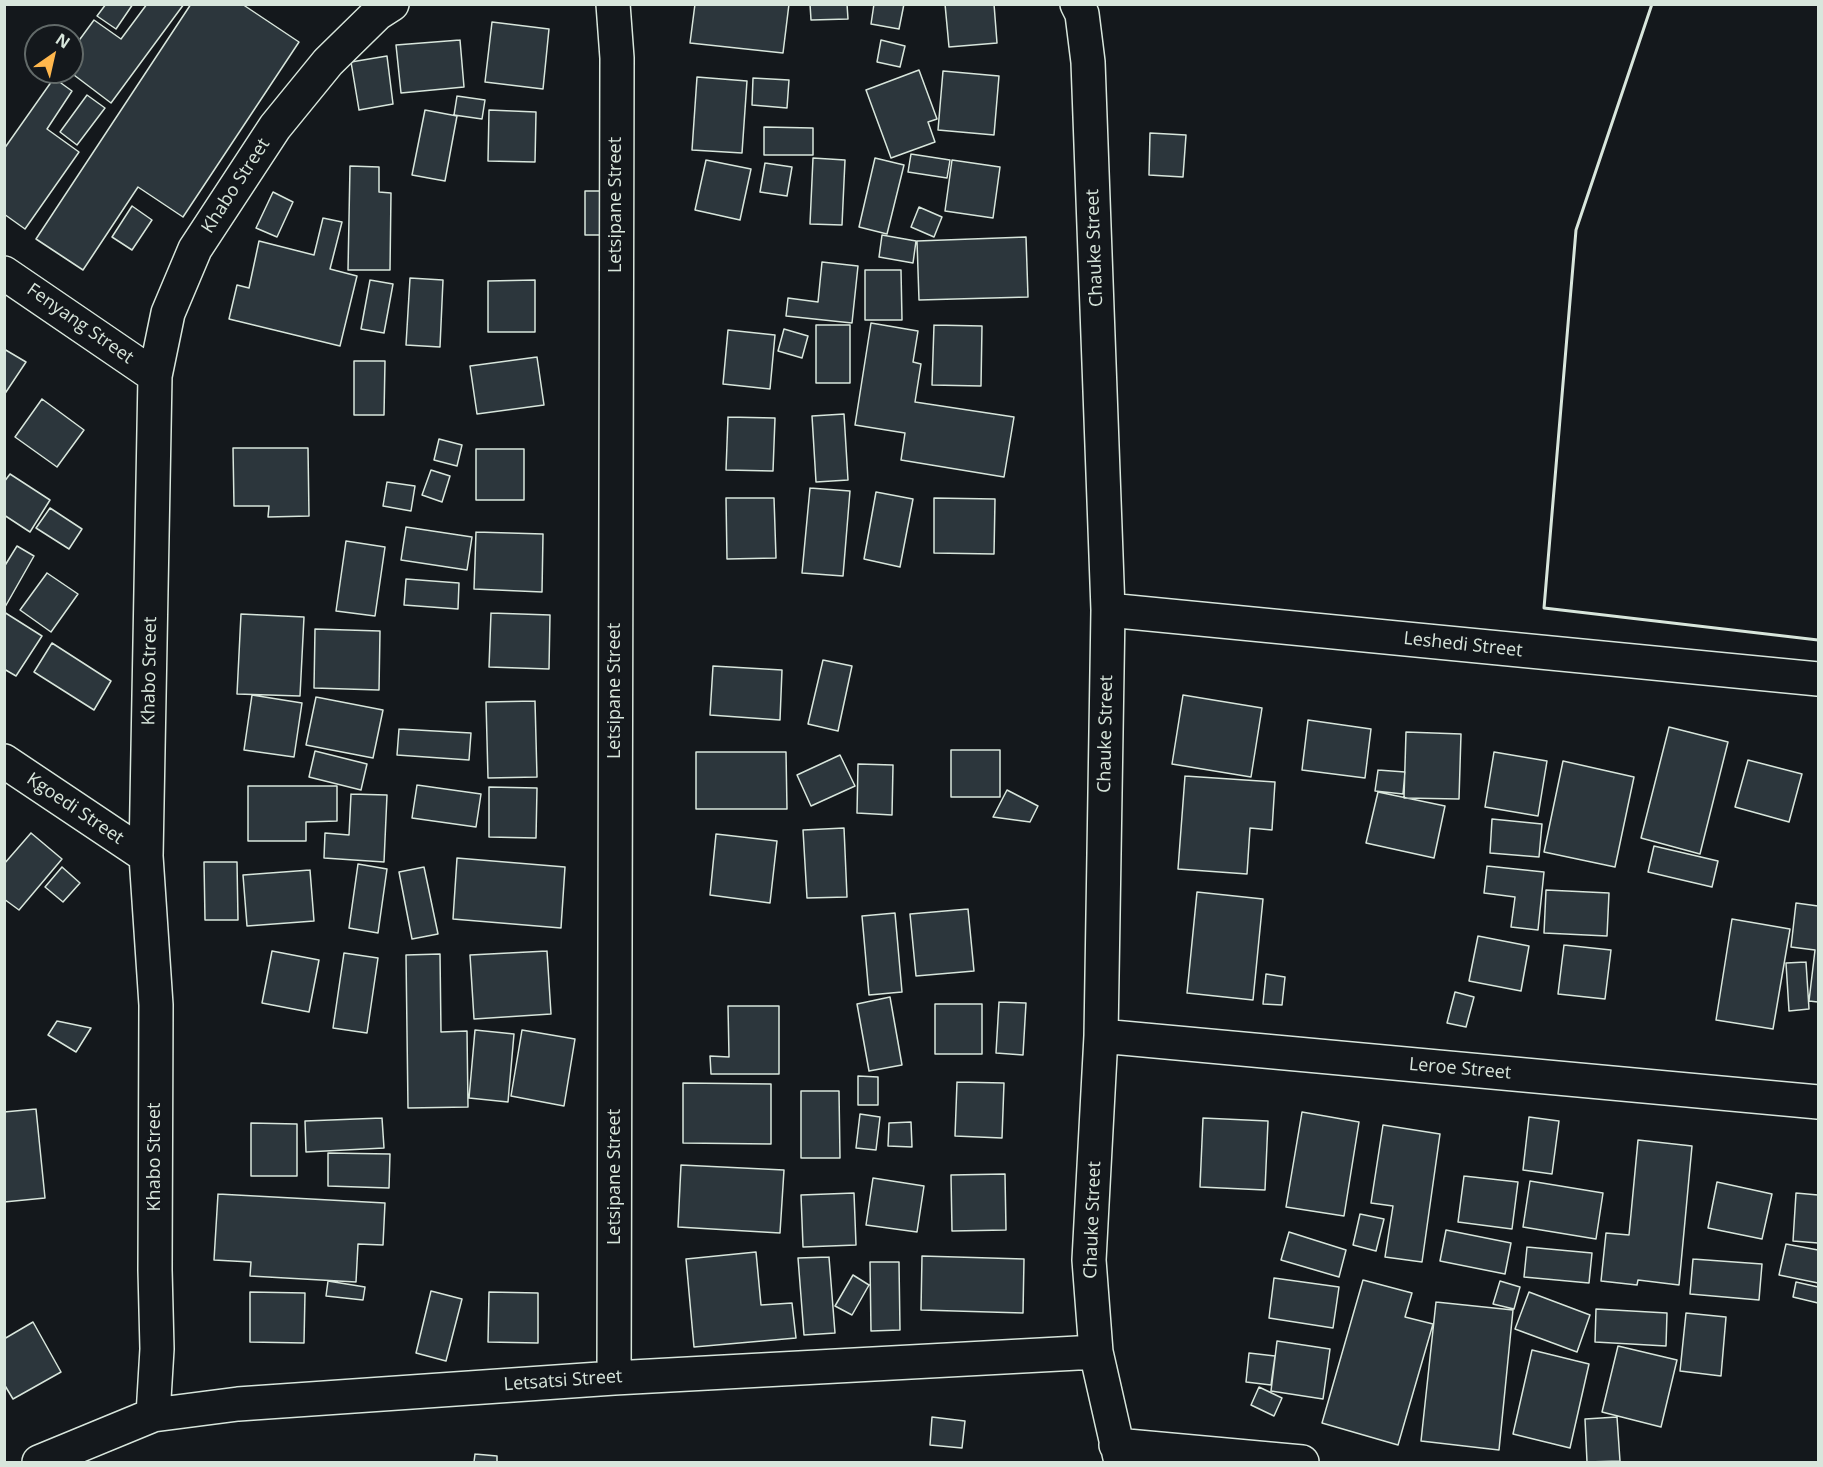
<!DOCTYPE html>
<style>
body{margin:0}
#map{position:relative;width:1823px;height:1467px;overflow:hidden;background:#14181c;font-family:"Open Sans",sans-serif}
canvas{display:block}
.frame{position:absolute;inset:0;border:6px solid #d8e6dc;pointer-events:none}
.north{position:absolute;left:24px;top:24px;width:60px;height:60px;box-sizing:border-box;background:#14181c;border:2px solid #626a69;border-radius:50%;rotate:34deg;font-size:16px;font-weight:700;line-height:24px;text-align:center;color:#d8e6dc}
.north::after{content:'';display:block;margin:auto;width:21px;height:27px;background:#ffb74d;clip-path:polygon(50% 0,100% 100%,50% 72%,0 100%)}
</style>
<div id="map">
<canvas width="1823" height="1467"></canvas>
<div class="frame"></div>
<div class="north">N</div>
</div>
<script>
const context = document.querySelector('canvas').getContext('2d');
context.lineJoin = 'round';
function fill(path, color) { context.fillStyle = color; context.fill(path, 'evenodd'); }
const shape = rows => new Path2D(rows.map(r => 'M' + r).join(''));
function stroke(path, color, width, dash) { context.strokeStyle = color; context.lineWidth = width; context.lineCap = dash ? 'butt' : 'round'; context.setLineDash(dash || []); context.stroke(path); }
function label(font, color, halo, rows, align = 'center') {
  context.font = font + ' "Open Sans",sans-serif'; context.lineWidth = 4.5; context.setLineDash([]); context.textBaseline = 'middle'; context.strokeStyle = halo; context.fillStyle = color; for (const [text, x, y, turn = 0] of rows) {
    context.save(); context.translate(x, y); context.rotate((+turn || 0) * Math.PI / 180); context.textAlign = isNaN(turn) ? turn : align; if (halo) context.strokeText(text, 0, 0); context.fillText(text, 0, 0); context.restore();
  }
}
const building = shape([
 [106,4,133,4,116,29,97,16,106,4],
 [147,4,184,4,111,103,70,72,72,72,72,50,94,20,121,39,147,4],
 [191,4,242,4,299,42,183,217,138,187,83,270,36,239,191,4],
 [695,4,789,4,783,53,690,43,695,4],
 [810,4,847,4,848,19,811,20,810,4],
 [874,4,904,4,899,29,871,24,874,4],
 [945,4,994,4,997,43,949,47,945,4],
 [492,22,549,29,543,89,485,82,492,22],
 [460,40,464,87,401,93,396,45,460,40],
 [881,40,905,46,900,67,877,62,881,40],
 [387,56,393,104,359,110,351,62,387,56],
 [919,70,937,119,928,122,935,142,891,158,866,90,919,70],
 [943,71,999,76,994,135,938,130,943,71],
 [697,77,747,81,742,153,692,150,697,77],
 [54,78,72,91,47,129,79,152,25,229,4,214,4,149,54,78],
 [753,78,789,80,787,108,752,105,753,78],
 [87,95,105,108,77,145,60,132,87,95],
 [457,96,485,100,482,119,454,115,457,96],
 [425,110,457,116,445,181,412,175,425,110],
 [489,110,536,112,535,162,488,161,489,110],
 [764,127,813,128,813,155,764,155,764,127],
 [1150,133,1186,135,1183,177,1149,175,1150,133],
 [911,154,950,160,947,178,908,172,911,154],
 [813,158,845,160,842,225,810,224,813,158],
 [875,158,904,165,887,234,859,227,875,158],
 [706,160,751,169,740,220,695,210,706,160],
 [952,160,1000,167,993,218,945,211,952,160],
 [765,163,792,167,787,196,760,192,765,163],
 [350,166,379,167,379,192,391,193,390,270,348,270,350,166],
 [585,191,606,191,606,235,585,235,585,191],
 [273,192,293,202,277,237,256,228,273,192],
 [132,206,152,220,132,250,112,237,132,206],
 [919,207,942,217,934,237,911,227,919,207],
 [323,218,342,222,330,269,357,276,340,346,229,319,237,285,249,288,259,241,314,255,323,218],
 [882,235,916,241,913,263,879,257,882,235],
 [1026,237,1028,297,919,300,917,241,1026,237],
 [822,262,858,266,852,323,786,316,788,298,818,302,822,262],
 [865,270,901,270,902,320,865,320,865,270],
 [410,278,443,280,440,347,406,345,410,278],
 [370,280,393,284,384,333,361,329,370,280],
 [535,280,535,332,488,332,488,281,535,280],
 [871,323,918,331,913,362,921,364,915,402,1014,417,1004,477,901,460,905,433,855,425,871,323],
 [816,325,850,325,850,383,816,383,816,325],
 [934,325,982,326,981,386,932,385,934,325],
 [784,329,808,336,802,358,778,351,784,329],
 [728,330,775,335,770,389,723,384,728,330],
 [4,349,26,362,4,395,4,349],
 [537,357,544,405,477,414,470,366,537,357],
 [354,361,385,361,384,415,354,415,354,361],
 [42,399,84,430,57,467,15,437,42,399],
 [844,414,848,480,816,482,812,416,844,414],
 [728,417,775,418,773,471,726,470,728,417],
 [439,439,462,445,457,466,434,460,439,439],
 [233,448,308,448,309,516,268,517,269,506,234,506,233,448],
 [476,449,524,449,524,500,476,500,476,449],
 [431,470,450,476,442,502,422,495,431,470],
 [10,474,50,500,30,532,4,515,4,482,10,474],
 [387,482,415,486,411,511,383,506,387,482],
 [810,488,850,491,843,576,802,573,810,488],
 [876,492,913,499,900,567,864,559,876,492],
 [726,498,774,498,776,558,727,559,726,498],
 [934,498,995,499,994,554,934,553,934,498],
 [50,508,82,529,69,549,36,528,50,508],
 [406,527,472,537,467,570,401,560,406,527],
 [476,532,543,534,542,592,474,589,476,532],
 [346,541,385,547,375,616,336,611,346,541],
 [17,546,34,556,5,607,4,567,17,546],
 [47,573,78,594,51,632,20,610,47,573],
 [406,579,459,583,458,609,404,605,406,579],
 [4,612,42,636,16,676,4,669,4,612],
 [491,613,550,615,549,669,489,667,491,613],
 [241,614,304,617,300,696,237,694,241,614],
 [315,629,380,631,379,690,314,688,315,629],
 [52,643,111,681,94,710,34,672,52,643],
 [823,660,852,666,838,731,808,724,823,660],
 [713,666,782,670,780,720,710,715,713,666],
 [252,695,302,703,294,757,244,750,252,695],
 [1183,695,1262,708,1251,777,1172,764,1183,695],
 [316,697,383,710,373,758,306,745,316,697],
 [535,701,537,777,488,778,486,702,535,701],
 [1308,720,1371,729,1365,778,1302,770,1308,720],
 [1669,727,1728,742,1700,854,1641,838,1669,727],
 [399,729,471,733,469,760,397,755,399,729],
 [1406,732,1461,734,1459,799,1404,798,1406,732],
 [951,750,1000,750,1000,797,951,797,951,750],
 [315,751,367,764,361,790,309,777,315,751],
 [696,752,786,752,787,809,696,809,696,752],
 [1494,752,1547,761,1538,816,1485,807,1494,752],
 [840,755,855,786,811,806,797,775,840,755],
 [1748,760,1802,774,1789,822,1735,807,1748,760],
 [1563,761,1634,777,1615,867,1544,852,1563,761],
 [858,764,893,765,892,815,857,813,858,764],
 [1378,770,1405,772,1403,794,1375,791,1378,770],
 [1185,776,1275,782,1272,830,1250,828,1247,874,1178,869,1185,776],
 [417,785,481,794,476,827,412,818,417,785],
 [248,786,337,786,337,821,306,822,306,841,248,841,248,786],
 [489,787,537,788,536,838,489,837,489,787],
 [1007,790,1038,806,1030,822,993,817,1007,790],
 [1378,792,1445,806,1434,858,1366,843,1378,792],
 [351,794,387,795,384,862,324,858,325,833,349,835,351,794],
 [1492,819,1542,824,1539,857,1490,853,1492,819],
 [844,828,847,897,807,898,803,830,844,828],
 [31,833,62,859,19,910,4,899,4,864,31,833],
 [716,834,777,841,770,903,710,895,716,834],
 [1654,846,1718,861,1712,887,1648,872,1654,846],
 [457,858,565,867,561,928,453,919,457,858],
 [204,862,237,862,238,920,205,920,204,862],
 [358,864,387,869,378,933,349,928,358,864],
 [1487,866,1544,872,1538,930,1511,927,1515,897,1484,893,1487,866],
 [62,867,80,883,63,902,45,887,62,867],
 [424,867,438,934,412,939,399,872,424,867],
 [310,870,314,921,247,926,243,875,310,870],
 [1546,890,1609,893,1607,936,1544,933,1546,890],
 [1197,892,1263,899,1253,1000,1187,993,1197,892],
 [1796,903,1818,906,1818,1002,1809,1001,1815,950,1791,947,1796,903],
 [968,909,974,971,916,976,910,914,968,909],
 [895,913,902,992,869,995,862,916,895,913],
 [1732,919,1790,929,1773,1029,1716,1020,1732,919],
 [1478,936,1529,946,1521,991,1469,981,1478,936],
 [1564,945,1611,950,1605,999,1558,994,1564,945],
 [272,951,319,960,309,1012,262,1003,272,951],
 [547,951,551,1014,474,1019,470,955,547,951],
 [344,953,378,958,367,1033,333,1028,344,953],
 [440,954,441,1032,467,1031,468,1107,408,1108,406,955,440,954],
 [1806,962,1809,1009,1789,1011,1786,963,1806,962],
 [1266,974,1285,977,1282,1005,1263,1004,1266,974],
 [1455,992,1474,997,1466,1027,1447,1023,1455,992],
 [890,997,902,1065,869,1071,857,1004,890,997],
 [999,1002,1026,1003,1023,1055,996,1053,999,1002],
 [935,1004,982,1004,982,1054,935,1054,935,1004],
 [728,1006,779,1006,779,1074,711,1074,710,1056,729,1057,728,1006],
 [57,1021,91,1028,76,1052,48,1035,57,1021],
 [475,1030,514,1034,508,1102,469,1098,475,1030],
 [522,1030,575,1039,564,1106,511,1096,522,1030],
 [858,1076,878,1077,878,1105,858,1105,858,1076],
 [957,1082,1004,1083,1002,1138,955,1136,957,1082],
 [683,1083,771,1084,771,1144,683,1143,683,1083],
 [801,1091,839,1091,840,1158,801,1158,801,1091],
 [36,1109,45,1198,4,1202,4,1112,36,1109],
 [1302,1112,1359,1122,1344,1216,1286,1207,1302,1112],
 [860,1114,880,1117,876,1150,856,1148,860,1114],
 [1529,1117,1559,1121,1552,1174,1523,1170,1529,1117],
 [382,1118,384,1148,306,1152,305,1121,382,1118],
 [1203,1118,1268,1121,1265,1190,1200,1187,1203,1118],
 [911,1122,912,1147,888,1146,889,1123,911,1122],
 [251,1123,297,1124,297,1176,251,1176,251,1123],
 [1383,1125,1440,1134,1422,1262,1385,1257,1393,1206,1371,1203,1383,1125],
 [1638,1140,1692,1146,1679,1285,1638,1280,1637,1285,1601,1281,1606,1233,1629,1235,1638,1140],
 [328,1153,390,1154,389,1188,328,1186,328,1153],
 [681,1165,784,1170,780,1233,678,1227,681,1165],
 [1005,1174,1006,1230,952,1231,951,1175,1005,1174],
 [1464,1176,1518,1182,1512,1229,1458,1222,1464,1176],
 [873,1178,924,1186,917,1232,866,1225,873,1178],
 [1530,1181,1603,1193,1596,1239,1523,1227,1530,1181],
 [1717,1182,1772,1194,1762,1239,1708,1228,1717,1182],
 [854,1193,856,1245,803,1247,801,1195,854,1193],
 [1796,1193,1818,1195,1818,1243,1793,1241,1796,1193],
 [218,1194,385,1203,383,1245,358,1244,356,1282,250,1276,251,1262,214,1260,218,1194],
 [1360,1214,1384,1219,1376,1251,1353,1245,1360,1214],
 [1446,1230,1511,1243,1505,1274,1440,1261,1446,1230],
 [1289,1232,1346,1250,1339,1277,1281,1260,1289,1232],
 [1786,1244,1818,1250,1818,1283,1779,1275,1786,1244],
 [1527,1247,1592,1253,1589,1283,1524,1277,1527,1247],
 [756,1252,761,1305,792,1303,796,1338,694,1347,686,1259,756,1252],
 [922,1256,1024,1259,1023,1313,921,1310,922,1256],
 [829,1257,835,1333,804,1335,798,1258,829,1257],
 [1693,1259,1762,1264,1759,1300,1690,1294,1693,1259],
 [870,1262,899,1262,900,1330,871,1331,870,1262],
 [853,1275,869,1285,852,1315,835,1306,853,1275],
 [1274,1278,1339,1287,1333,1328,1269,1318,1274,1278],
 [1363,1280,1412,1293,1405,1317,1433,1324,1398,1445,1322,1423,1363,1280],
 [328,1281,365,1287,363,1300,326,1296,328,1281],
 [1500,1281,1520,1287,1514,1309,1493,1304,1500,1281],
 [1796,1282,1818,1287,1818,1303,1793,1297,1796,1282],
 [431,1291,462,1299,446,1361,416,1353,431,1291],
 [250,1292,305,1293,304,1343,250,1342,250,1292],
 [489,1292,538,1293,538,1343,488,1342,489,1292],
 [1529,1292,1590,1315,1577,1352,1515,1329,1529,1292],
 [1436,1302,1513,1310,1499,1450,1421,1441,1436,1302],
 [1596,1309,1667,1313,1666,1346,1595,1342,1596,1309],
 [1686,1313,1726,1317,1721,1376,1680,1371,1686,1313],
 [33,1322,61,1372,13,1399,4,1384,4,1339,33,1322],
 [1277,1341,1330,1349,1323,1399,1271,1391,1277,1341],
 [1618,1346,1677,1360,1661,1427,1602,1412,1618,1346],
 [1532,1350,1589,1364,1570,1448,1513,1434,1532,1350],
 [1249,1353,1275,1356,1271,1385,1246,1382,1249,1353],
 [1259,1387,1282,1398,1274,1416,1251,1405,1259,1387],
 [932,1417,965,1421,962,1448,930,1445,932,1417],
 [1617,1417,1620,1461,1587,1462,1585,1419,1617,1417],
 [475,1454,497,1456,497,1462,474,1462,475,1454]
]);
const minor = shape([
 [613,4,617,58,614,1378],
 [1077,4,1082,14,1088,62,1108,610,1101,1036,1089,1260,1096,1352,1121,1462],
 [4,273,155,376],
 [1108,610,1818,679],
 [4,761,146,856],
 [1101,1036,1818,1102],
 [153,1415,157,1349,155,1270,156,1005,146,856,155,376,168,313,195,249,275,127,328,62,378,13,392,4],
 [1116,1445,1302,1462],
 [39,1462,153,1415,238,1404,614,1378,1096,1352]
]);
const wall = shape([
 [1652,4,1576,230,1544,608,1818,640]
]);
const streetNames = [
 ["Khabo Street",236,186,-57],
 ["Letsipane Street",616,205,-90],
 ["Chauke Street",1095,248,-92],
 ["Fenyang Street",80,324,35],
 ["Leshedi Street",1463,645,6],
 ["Khabo Street",150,671,-89],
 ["Letsipane Street",615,691,-90],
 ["Chauke Street",1106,734,-89],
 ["Kgoedi Street",75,809,34],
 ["Leroe Street",1460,1069,5],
 ["Khabo Street",155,1157,-90],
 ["Letsipane Street",615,1177,-90],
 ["Chauke Street",1093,1220,-88],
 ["Letsatsi Street",563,1381,-4]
];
fill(building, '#2c363c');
stroke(building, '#d8e6dc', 1.5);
stroke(minor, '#d8e6dc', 36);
stroke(minor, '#14181c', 33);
stroke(wall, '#d8e6dc', 3);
label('18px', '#d8e6dc', '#14181c', streetNames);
</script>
